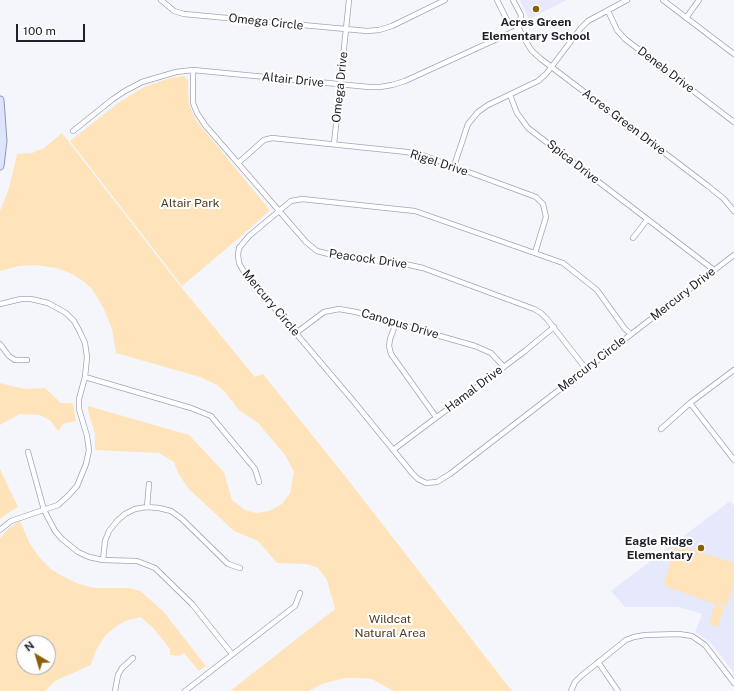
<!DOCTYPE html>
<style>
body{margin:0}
#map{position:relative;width:734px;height:691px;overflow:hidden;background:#f5f6fb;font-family:"Public Sans",sans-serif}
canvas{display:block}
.north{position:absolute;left:16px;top:635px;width:40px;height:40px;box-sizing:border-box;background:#fff;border:1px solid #a5a6a9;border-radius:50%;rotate:322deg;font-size:11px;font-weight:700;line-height:16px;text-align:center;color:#1f2029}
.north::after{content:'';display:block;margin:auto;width:14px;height:18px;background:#8a6001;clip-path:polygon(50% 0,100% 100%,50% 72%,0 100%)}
.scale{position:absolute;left:16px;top:24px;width:69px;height:18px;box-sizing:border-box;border:2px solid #1f2029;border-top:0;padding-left:5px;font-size:12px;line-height:14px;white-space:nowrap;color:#1f2029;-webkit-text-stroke:3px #fff;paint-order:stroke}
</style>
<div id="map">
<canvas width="734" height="691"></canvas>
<div class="north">N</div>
<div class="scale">100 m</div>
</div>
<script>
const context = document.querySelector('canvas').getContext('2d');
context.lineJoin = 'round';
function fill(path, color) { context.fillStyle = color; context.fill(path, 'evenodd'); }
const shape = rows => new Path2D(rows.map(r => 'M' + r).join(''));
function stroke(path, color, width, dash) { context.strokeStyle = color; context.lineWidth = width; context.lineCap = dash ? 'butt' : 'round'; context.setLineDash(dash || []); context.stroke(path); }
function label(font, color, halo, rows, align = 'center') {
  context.font = font + ' "Public Sans",sans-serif'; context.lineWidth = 4; context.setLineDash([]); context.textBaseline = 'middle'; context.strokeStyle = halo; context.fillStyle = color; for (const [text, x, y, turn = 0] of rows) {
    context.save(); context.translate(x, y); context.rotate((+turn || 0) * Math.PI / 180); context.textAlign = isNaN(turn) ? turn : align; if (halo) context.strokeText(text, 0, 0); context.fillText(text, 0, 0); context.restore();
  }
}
const built = shape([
 [520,0,567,0,529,19],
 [730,501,734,506,734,673,710,642,695,632,702,614,679,607,625,607,611,591]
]);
const green = shape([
 [184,76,188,80,189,104,195,119,269,209,268,212,239,238,182,286,70,141,118,103,144,87,170,78],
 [62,133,181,287,255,377,263,374,345,476,512,691,393,691,372,679,359,678,345,678,322,684,309,691,230,691,335,609,327,580,318,568,307,564,277,563,258,541,234,531,188,488,178,473,174,462,159,453,95,450,95,434,88,411,88,406,189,435,224,472,232,500,245,510,256,513,269,511,282,504,290,493,294,472,285,455,258,423,239,410,224,391,217,385,200,377,116,353,112,329,104,309,92,289,83,281,72,274,57,268,35,265,19,266,0,271,0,211,9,188,17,154,32,153,44,148],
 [0,383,25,389,45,388,61,403,73,403,76,421,63,424,58,431,50,420,39,415,20,414,0,425],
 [0,469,18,507,11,511,0,519],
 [20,521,30,544,40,558,51,569,64,577,79,584,94,588,129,588,140,591,163,611,206,666,199,671,184,653,179,656,170,655,170,649,154,629,141,617,125,621,114,628,105,636,96,650,91,665,55,681,45,691,0,691,0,538,9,528],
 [24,643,48,643,48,667,24,667],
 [679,545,734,563,734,584,726,607,720,603,716,604,724,607,718,627,709,624,715,604,667,587,664,584,674,549]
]);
const minor = shape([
 [161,0,174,11,184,14,367,31,379,30,392,26,445,0],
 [497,0,507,20,519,29,525,40,532,51,541,59,708,186,724,199,734,211],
 [513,0,521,15,519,29],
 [663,0,734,54],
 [608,11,617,30,625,39,734,122],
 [686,18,699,0],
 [193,70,193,103,197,113,205,125,306,242,317,251,340,257,400,263,423,268,534,309,541,313,547,319,586,369],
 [510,95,517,113,528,128,714,270],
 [73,131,113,99,125,91,142,82,176,72,193,70,369,87,380,87,392,85,405,81,519,29],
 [334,144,349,0],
 [238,163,264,140,272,138,407,152,425,156,536,197,543,204,546,217,535,253],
 [454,166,468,124,478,112,488,105,538,81,546,74,581,28,588,21,627,0],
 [633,238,647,220],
 [0,304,21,299,31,299,48,303,66,313,74,321,80,332,85,343,87,357,85,377,79,399,79,409,87,436,89,450,86,464,77,486,68,496,58,505,11,521,0,530],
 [396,323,390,339,389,346,391,354,436,417],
 [296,333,324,312,339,309,356,312,475,346,491,353,504,367],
 [631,334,625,329,597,290,563,263,415,211,302,199,291,201,249,236,239,248,238,255,239,263,244,272,355,403,412,473,418,479,426,483,437,482,450,474,734,255],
 [0,344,9,356,15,360,27,360],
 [85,377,191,408,211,416,255,469,259,482],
 [690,403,734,460],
 [661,429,690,403,734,370],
 [393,450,525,351,554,327],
 [28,452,44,510,55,531,62,539,78,552,89,557,103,560,137,561,155,568,192,604,232,654],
 [147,507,149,484],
 [103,560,105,541,109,531,117,521,125,514,135,509,147,507,159,508,171,511,182,519,228,564,240,568],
 [598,662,618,691],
 [115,691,118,675,122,668,133,658],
 [185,691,295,606,300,593],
 [571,691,575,682,581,676,626,640,634,637,645,635,679,634,692,636,705,645,734,683]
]);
const primary = shape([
 [0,100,3,141,0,166]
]);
const markers = [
 [536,9,4,"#8a6001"],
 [701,548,4,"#8a6001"]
];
const streetNames = [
 ["Omega Circle",266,22,6],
 ["Deneb Drive",666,70,37],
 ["Altair Drive",293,80,6],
 ["Omega Drive",340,87,-84],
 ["Acres Green Drive",624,122,37],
 ["Spica Drive",573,162,38],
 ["Rigel Drive",439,163,18],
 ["Peacock Drive",368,259,8],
 ["Mercury Drive",683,294,-38],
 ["Mercury Circle",271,303,50],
 ["Canopus Drive",400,324,16],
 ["Mercury Circle",592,364,-38],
 ["Hamal Drive",474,389,-37]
];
const poiNames = [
 ["Acres Green",536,22],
 ["Elementary School",536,36],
 ["Eagle Ridge",693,541,"right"],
 ["Elementary",693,555,"right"]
];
const parkNames = [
 ["Altair Park",190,203],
 ["Wildcat",390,619],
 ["Natural Area",390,633]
];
fill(built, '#e5e9fb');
fill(green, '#ffe4bb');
stroke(minor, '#a0a4bb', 6);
stroke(primary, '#8e94b2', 9);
stroke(minor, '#fff', 4.5);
stroke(primary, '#dfe4fd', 7);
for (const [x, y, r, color] of markers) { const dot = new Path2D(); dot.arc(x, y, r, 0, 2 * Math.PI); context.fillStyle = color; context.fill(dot); stroke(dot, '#fff', 1.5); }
label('12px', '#1f2029', '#fff', streetNames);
label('bold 12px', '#1f2029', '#fff', poiNames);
label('12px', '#4c3a1b', '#fff', parkNames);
</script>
